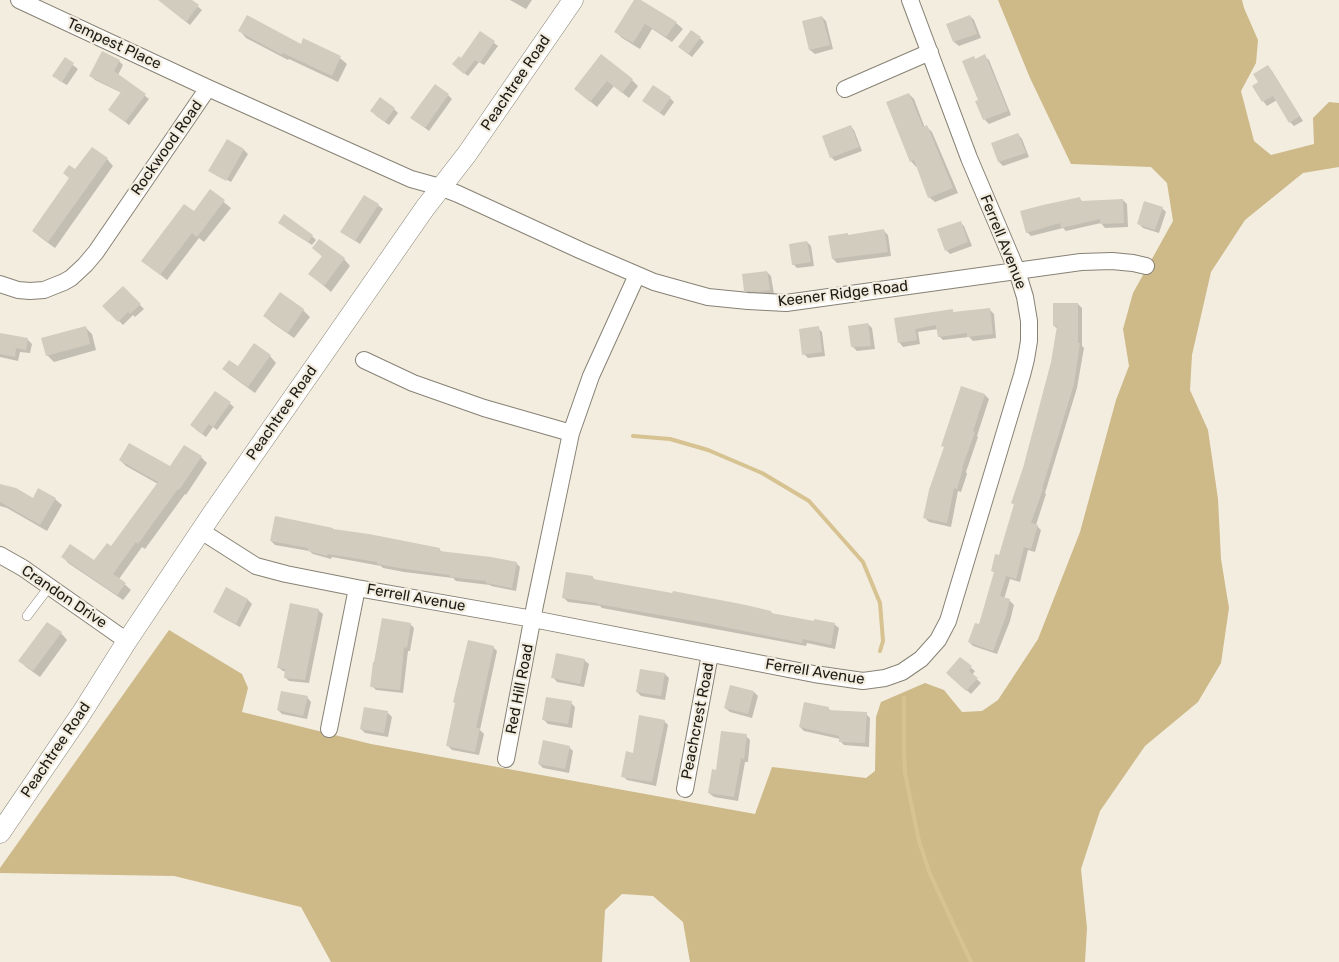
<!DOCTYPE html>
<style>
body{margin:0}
canvas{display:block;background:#f3eddf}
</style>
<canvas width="1339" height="962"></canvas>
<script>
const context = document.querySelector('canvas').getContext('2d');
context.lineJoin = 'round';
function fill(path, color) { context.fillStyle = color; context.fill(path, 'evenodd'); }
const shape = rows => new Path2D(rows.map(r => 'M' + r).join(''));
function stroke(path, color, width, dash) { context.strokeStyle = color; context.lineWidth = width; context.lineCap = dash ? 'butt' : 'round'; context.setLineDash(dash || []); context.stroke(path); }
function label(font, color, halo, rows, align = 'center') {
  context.font = font + ' Rubik,sans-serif'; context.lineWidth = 4.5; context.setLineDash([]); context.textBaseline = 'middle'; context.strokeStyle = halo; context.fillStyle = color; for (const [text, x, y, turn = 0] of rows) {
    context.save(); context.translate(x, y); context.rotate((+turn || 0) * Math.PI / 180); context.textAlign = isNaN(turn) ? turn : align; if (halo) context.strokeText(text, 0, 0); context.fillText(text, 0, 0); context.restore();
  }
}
const forest = shape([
 [998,0,1242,0,1244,8,1258,40,1256,63,1241,91,1254,141,1271,155,1314,144,1313,118,1329,102,1339,103,1339,167,1303,173,1245,220,1211,272,1192,355,1190,390,1208,430,1218,499,1221,559,1229,608,1221,663,1198,702,1145,746,1100,811,1081,869,1087,928,1085,962,690,962,683,922,653,896,622,894,605,910,602,962,331,962,301,907,174,876,0,873,0,868,169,630,242,674,248,688,242,712,371,744,755,814,772,767,866,778,875,771,876,717,881,702,925,683,944,690,962,712,982,711,998,700,1038,639,1080,532,1116,400,1129,366,1123,329,1133,293,1173,221,1167,183,1151,167,1071,164,1030,78]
]);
const shadow = shape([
 [162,0,190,0,202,10,190,25,165,5],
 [510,0,532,0,526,9],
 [636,0,639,0,676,23,683,29,672,42,652,29,640,49,622,38,616,32],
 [970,16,974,20,981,38,959,46,954,42,948,24],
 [822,17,826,21,833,49,815,54,810,50,803,22],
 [240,31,301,45,304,40,340,58,347,64,338,82,289,59,288,60,246,38],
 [481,33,498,46,484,65,479,62,468,76,457,68],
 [700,38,704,42,692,57,684,51],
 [601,56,632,80,638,86,629,98,614,86,597,107,575,89],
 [984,56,989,60,1011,115,989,124,985,120,977,102,980,101,974,57,976,60],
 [65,59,78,69,67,85,58,80],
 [119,61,123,65,118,75,149,99,129,125,110,110,122,93,95,80,91,76],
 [1268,66,1272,71,1303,121,1294,126,1290,122,1277,100,1267,106,1263,101,1260,82],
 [909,94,914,99,925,128,927,127,932,132,958,193,935,202,929,197,917,166,916,167,911,161],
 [448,95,452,99,429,131,412,118],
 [670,98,674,102,664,116,643,101],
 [394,109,398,113,389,125,375,115],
 [850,126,854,130,862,151,835,161,831,157],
 [1018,134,1022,139,1029,157,1003,166,999,162,992,144],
 [227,140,244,150,248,154,231,182,213,172],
 [107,159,113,166,55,248,40,237,33,231,75,171],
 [210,191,231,208,204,242,199,238,167,280,143,261,194,212],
 [364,196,378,205,383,209,360,244,346,235],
 [1080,199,1083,202,1123,200,1127,204,1128,227,1105,228,1101,223,1066,231,1063,228,1031,236,1027,232],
 [1162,208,1166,212,1159,233,1143,228,1139,224],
 [960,222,964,226,972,246,950,254,946,250],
 [284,227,312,236,316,240,312,245],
 [883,230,888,235,891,256,837,263,833,259,849,236],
 [807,242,811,246,814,266,797,268,793,264],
 [313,248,344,259,350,266,331,292,310,274,323,257],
 [767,272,771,276,774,294,764,295,750,294,745,290],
 [123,288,144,309,135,317,133,315,123,325,104,306],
 [280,294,303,310,310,317,294,338,271,322,265,316],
 [1078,304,1082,308,1082,346,1084,348,1077,388,1045,493,1046,494,1036,525,1041,530,1035,552,1028,550,1020,582,1010,579,1004,599,1010,601,1014,605,1010,621,997,654,973,646,969,642,980,626,995,573,992,571,1000,556,1015,505,1012,503,1024,468,1052,362,1058,329,1054,326],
 [989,309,994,314,996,338,973,341,969,337,943,340,939,336,938,329,918,332,920,344,903,347,899,342,895,319,952,311,955,313],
 [868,324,872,328,875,349,857,351,853,347],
 [85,327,92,334,96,350,54,362,47,355],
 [818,328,822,332,825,356,808,358,804,354],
 [0,334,28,340,32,344,30,353,20,352,18,361,0,357],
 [270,356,276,363,255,393,230,375,224,369,238,368],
 [961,388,985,395,989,399,977,436,978,437,966,472,967,474,961,492,958,491,951,527,929,522,925,518],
 [216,392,234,407,217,430,213,427,206,437,195,429],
 [201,457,207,463,186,495,185,494,145,549,142,547,119,579,131,590,123,600,68,563,63,557,95,562,112,548,158,484,126,466,120,460,170,467],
 [0,485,33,499,55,499,62,505,47,531,7,508,0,506],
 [334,530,439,549,443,553,516,563,520,567,516,591,491,586,490,585,456,581,453,578,404,572,383,568,381,566,332,557,331,559,313,554,309,551,275,545,271,541],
 [593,578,596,580,771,612,773,614,815,622,834,624,839,628,835,649,807,643,806,646,602,608,600,606,568,602,564,598],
 [226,589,248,600,252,604,240,627,218,615,214,611],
 [318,610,323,614,309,683,289,681,285,677,286,672,283,671,278,667],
 [410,624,414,628,410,651,408,651,403,693,376,690,372,686],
 [61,633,67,640,40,677,26,667,20,661],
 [493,647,497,651,480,730,484,734,479,755,452,750,448,746],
 [960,659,975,671,972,675,981,683,971,694,951,677],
 [584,660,589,664,584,687,557,682,553,677],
 [665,674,669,678,665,700,641,696,637,692],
 [754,692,758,696,752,718,730,712,725,708],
 [307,697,311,702,307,719,282,714,278,710],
 [571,703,575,707,572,728,548,724,544,720],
 [365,708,388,713,392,717,388,737,365,733,361,729],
 [828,708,832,712,866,714,870,718,869,747,844,745,840,741,840,739,804,731,800,727],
 [664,721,668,725,656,786,627,780,623,776],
 [746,736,750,740,748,762,745,762,738,801,714,797,709,793,717,771],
 [569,747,573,751,569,773,543,768,539,764]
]);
const stream = shape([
 [633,436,670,439,708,450,762,473,809,501,863,562,880,603,883,641,880,651],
 [904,698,904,753,905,773,919,841,930,874,971,962]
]);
const building = shape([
 [158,0,192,0,199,5,186,22],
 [634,0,641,0,677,22,666,37,645,24,633,43,614,32],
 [247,15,301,44,303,38,341,56,332,76,283,53,282,55,238,31],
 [970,15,977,34,953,42,946,24],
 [822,16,830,45,809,50,802,21],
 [691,30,701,37,688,54,678,47],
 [480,31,495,41,480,63,475,60,464,74,452,64,459,56,461,58],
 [102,51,120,60,114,71,146,94,125,122,108,110,121,92,89,76],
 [601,54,633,79,622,93,607,81,590,102,574,89],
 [985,54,1008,111,983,120,975,101,978,100,962,61,974,56,975,59],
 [65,57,74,63,62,82,52,76],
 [1268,65,1300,116,1289,123,1273,96,1262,102,1252,86,1258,82,1253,74],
 [435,84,449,94,425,128,410,118],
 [653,85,671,97,660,113,642,101],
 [909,93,923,127,927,125,953,188,928,198,914,160,910,162,886,102],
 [380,97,395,108,385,122,370,111],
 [851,125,859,147,830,158,822,136],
 [1018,133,1026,153,998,162,991,143],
 [227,139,244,149,226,181,208,171],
 [92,147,108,158,48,242,32,231,69,178,63,173,69,165,75,169],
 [210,189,225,200,197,237,192,233,160,275,141,261,184,204,194,211],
 [364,195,379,204,355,241,340,232],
 [1080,197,1081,201,1123,199,1124,223,1100,224,1100,219,1061,228,1060,223,1026,233,1020,211,1043,205],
 [1144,201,1163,207,1155,230,1137,224],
 [284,214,313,235,308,242,278,223],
 [961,221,968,242,945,251,937,229],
 [884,229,888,252,832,259,828,236,848,233,848,235],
 [319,239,345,258,324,286,308,274,322,256,312,248],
 [807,241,811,262,792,265,789,244],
 [767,271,770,290,759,292,744,291,742,274],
 [123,286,141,304,130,314,128,312,118,322,102,306],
 [280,292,304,309,288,333,263,316],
 [1053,303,1078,303,1078,343,1080,343,1074,384,1042,489,1043,489,1031,523,1038,525,1031,549,1024,547,1016,579,1006,576,1000,596,1010,599,1006,616,993,651,968,642,975,623,979,624,994,572,991,571,995,554,999,555,1014,504,1011,503,1023,468,1051,362,1057,326,1053,326],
 [990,308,993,334,967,337,967,333,938,337,936,325,915,329,917,340,898,343,894,318,953,309,953,312],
 [868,323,871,346,851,347,848,326],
 [86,326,90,344,46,356,41,338],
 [819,326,822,352,802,355,799,329],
 [0,333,28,338,26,350,16,348,15,357,0,354],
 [254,343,271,355,248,387,222,369,229,360,238,366],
 [961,386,985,394,973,431,975,432,962,468,963,468,957,489,954,488,947,523,923,518,929,490,944,447,941,446],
 [215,391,231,402,213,427,209,424,202,434,190,425],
 [129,443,170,466,184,445,202,456,179,490,178,489,138,544,136,542,113,574,126,583,117,595,61,557,70,544,94,560,107,543,111,546,158,482,119,460],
 [0,484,16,488,33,498,38,488,56,498,40,525,0,502],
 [275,516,333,528,333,529,369,534,440,548,439,551,491,557,517,562,512,588,486,583,486,581,450,577,450,575,399,568,377,564,377,562,328,554,327,556,308,551,308,548,270,541],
 [566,572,593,576,593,579,672,593,673,591,746,605,771,611,771,613,814,621,814,619,835,623,831,645,803,639,802,643,705,623,597,604,597,603,562,598],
 [226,587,248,599,236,624,213,612],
 [290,603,319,609,305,680,284,678,285,669,277,668],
 [382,618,411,623,407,648,404,647,400,690,370,687,373,662,374,662],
 [47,622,62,632,33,671,18,661],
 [468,640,494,646,476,728,480,728,475,752,446,746,455,703,453,702],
 [556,653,585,659,580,684,551,678],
 [960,657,972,666,969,671,978,678,966,691,946,673],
 [640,669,665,673,661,696,636,692],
 [730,685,754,691,748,714,724,708],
 [281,691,308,696,303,716,277,710],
 [546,697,572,701,568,724,542,720],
 [804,702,829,707,828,710,867,712,865,743,839,742,839,736,799,727],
 [364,707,388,711,384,733,360,729],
 [639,715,665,720,652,782,621,777,626,751,633,753],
 [721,731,747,734,744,759,741,758,734,797,708,793,712,769,716,770],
 [543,740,570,746,565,769,538,764]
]);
const service = shape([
 [27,616,49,587]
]);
const minor = shape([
 [19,0,208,88,411,179,440,187,458,194,582,251,654,282,708,297,748,301,786,303,1081,262,1112,261,1133,263,1146,266],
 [845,89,930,52],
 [0,284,18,290,30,291,44,290,64,282,71,278,85,265,96,252,208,88],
 [364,360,413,383,484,408,571,433],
 [201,531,256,566,286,574,357,588,533,619,814,674,863,681,885,678,902,672,921,659,938,640,948,621,1022,375,1026,359,1029,341,1029,321,1025,297,1017,271,969,158,910,0],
 [0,555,23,568,127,641],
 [329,729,357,588],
 [506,759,535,605,571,433,591,376,637,275],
 [685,789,710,654]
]);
const tertiary = shape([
 [0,833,81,714,127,641,212,514,425,208,467,154,573,0]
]);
const streetNames = [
 ["Tempest Place",114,44,25],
 ["Peachtree Road",516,83,-56],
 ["Rockwood Road",167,148,-55],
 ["Ferrell Avenue",1003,242,68],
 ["Keener Ridge Road",843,294,-7],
 ["Peachtree Road",282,413,-55],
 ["Crandon Drive",64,597,34],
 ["Ferrell Avenue",416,598,10],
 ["Ferrell Avenue",815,672,9],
 ["Red Hill Road",520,689,-79],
 ["Peachcrest Road",698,721,-79],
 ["Peachtree Road",56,750,-56]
];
fill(forest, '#ceb989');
fill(shadow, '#0003');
stroke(stream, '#d7c292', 4);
fill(building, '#d2ccbe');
stroke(service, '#878275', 10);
stroke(minor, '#878275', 18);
stroke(tertiary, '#878275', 21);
stroke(service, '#fff', 9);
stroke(minor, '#fff', 16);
stroke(tertiary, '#fff', 20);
label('15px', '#1d1b16', '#f3eddf', streetNames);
</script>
